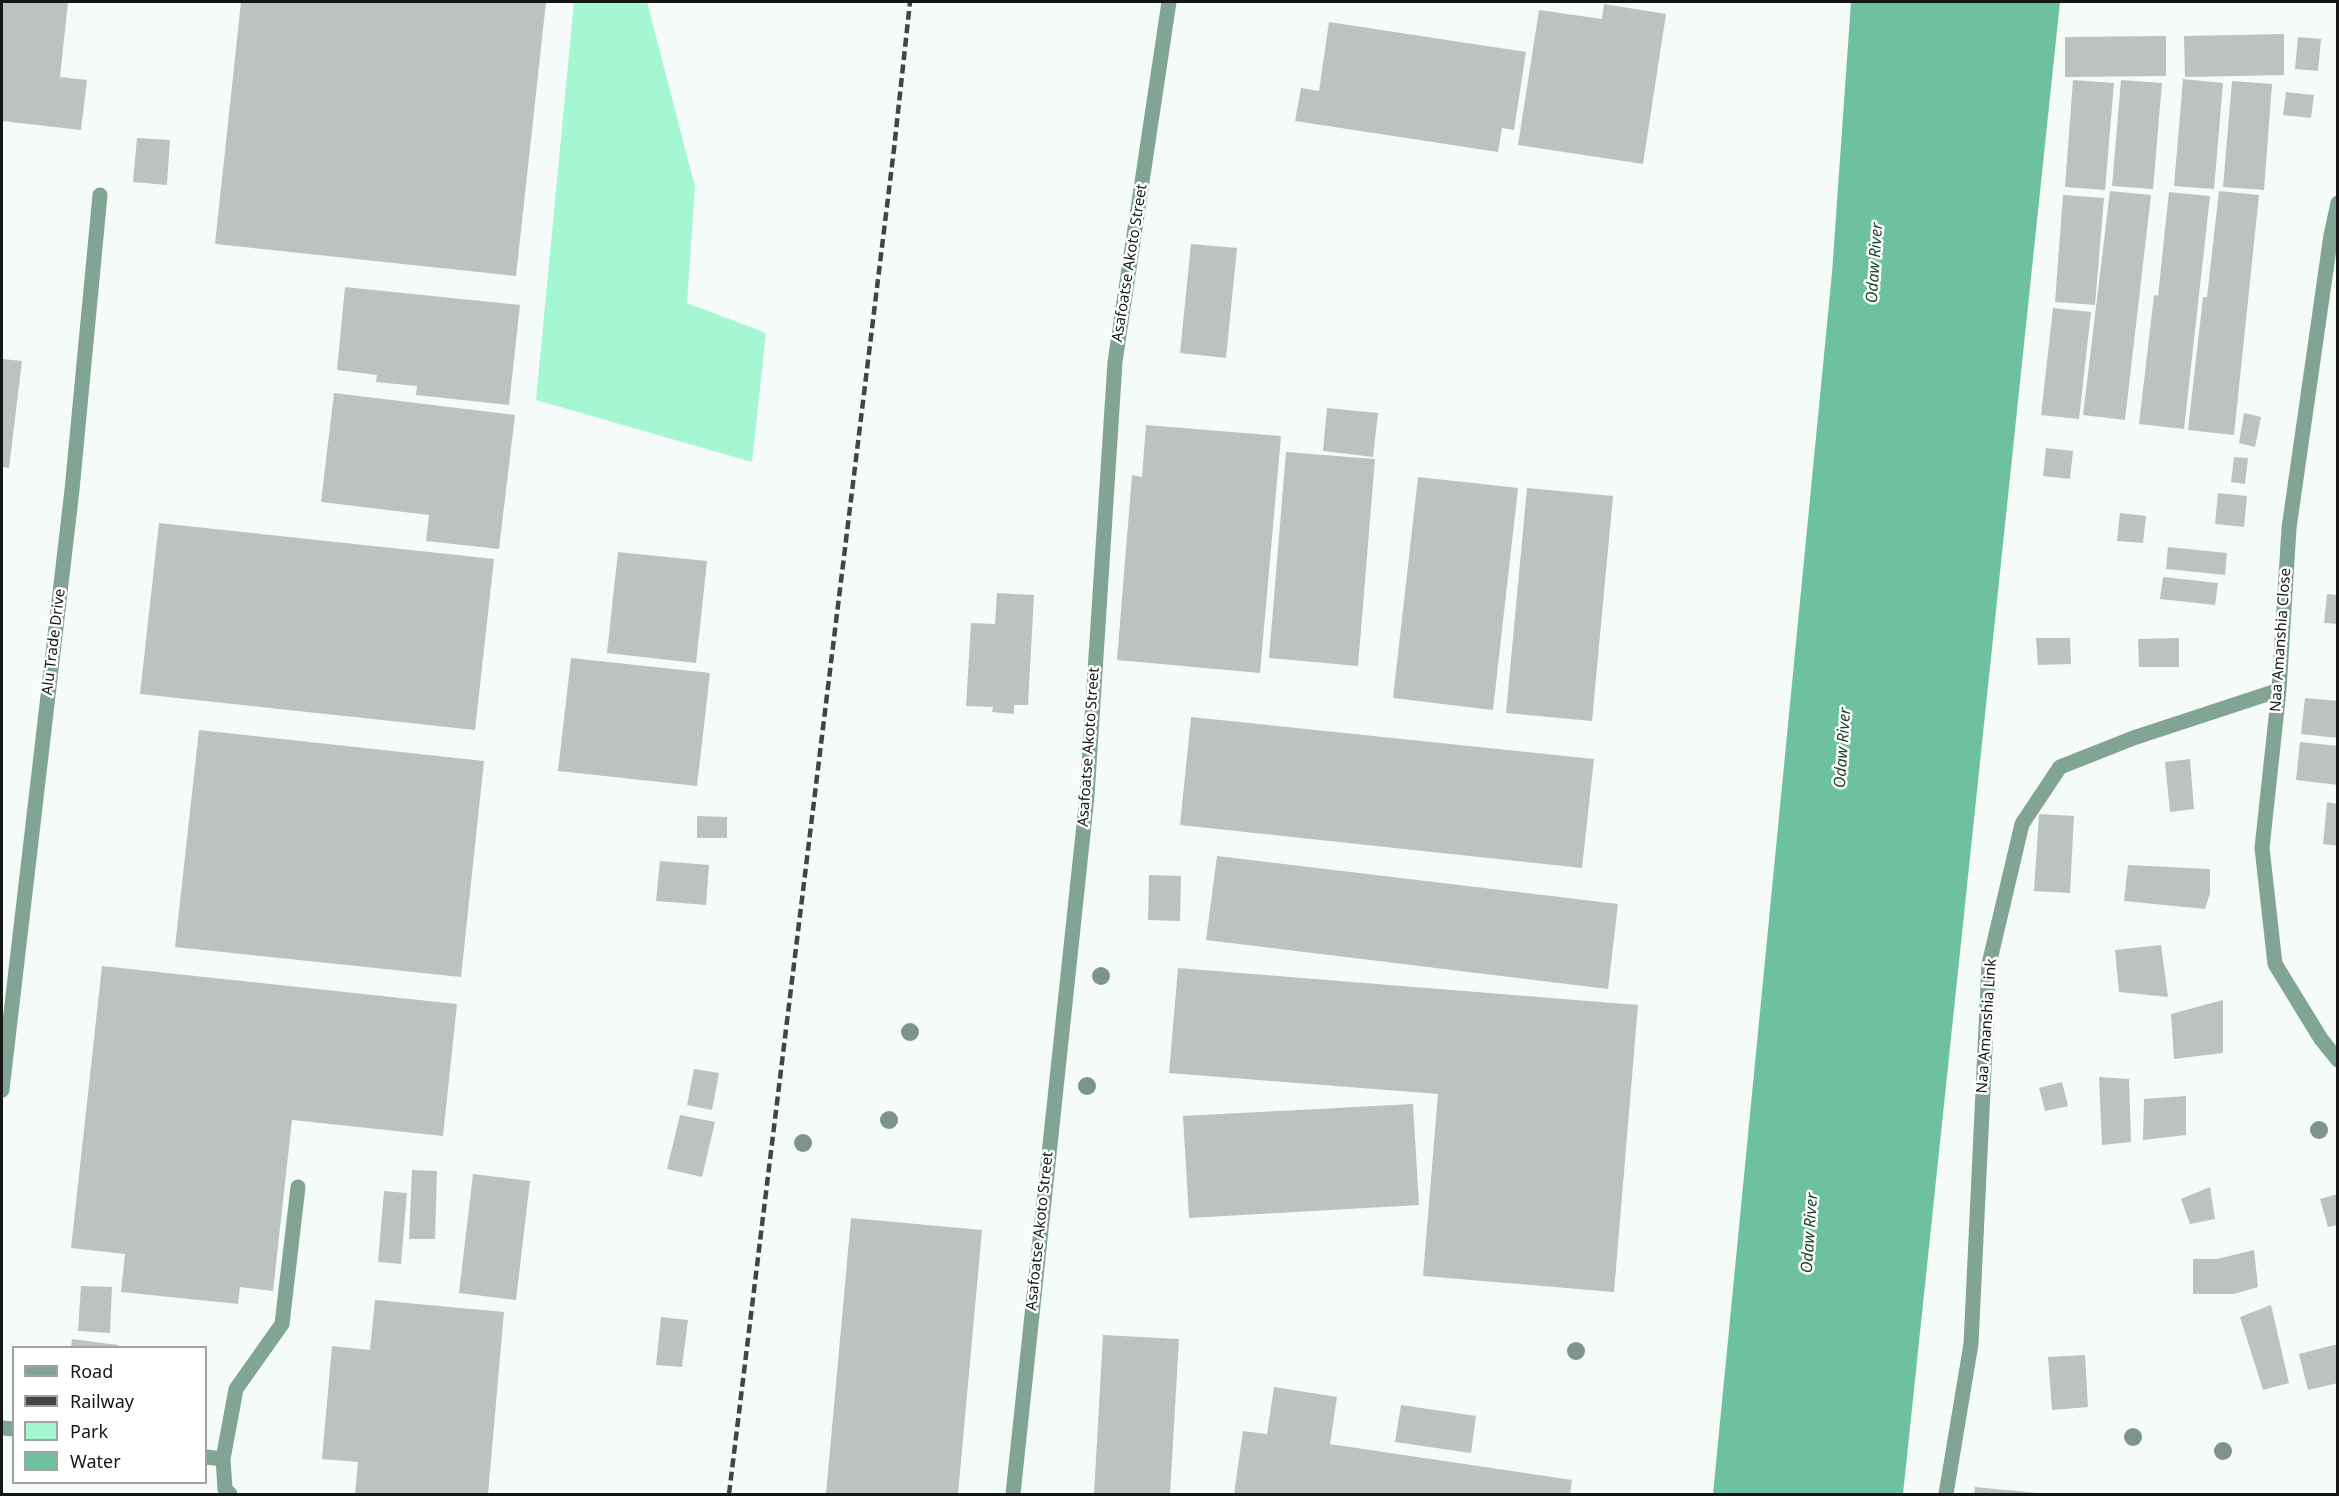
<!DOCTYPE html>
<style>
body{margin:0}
#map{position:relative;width:2339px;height:1496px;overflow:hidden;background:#f5fbf8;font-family:"Noto Sans",sans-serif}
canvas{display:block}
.frame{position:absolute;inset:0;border:3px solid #151716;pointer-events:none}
.legend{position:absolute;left:12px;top:1346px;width:195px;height:138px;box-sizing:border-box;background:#fff;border:2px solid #a1a2a2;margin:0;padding:8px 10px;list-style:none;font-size:18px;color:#151716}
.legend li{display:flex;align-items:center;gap:12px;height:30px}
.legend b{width:30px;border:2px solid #a1a2a2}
</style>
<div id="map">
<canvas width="2339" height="1496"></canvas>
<div class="frame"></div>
<ul class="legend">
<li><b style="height:8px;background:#82a495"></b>Road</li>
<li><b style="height:8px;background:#424544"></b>Railway</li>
<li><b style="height:16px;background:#a5f7d4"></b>Park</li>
<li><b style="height:16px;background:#6dc19f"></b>Water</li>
</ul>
</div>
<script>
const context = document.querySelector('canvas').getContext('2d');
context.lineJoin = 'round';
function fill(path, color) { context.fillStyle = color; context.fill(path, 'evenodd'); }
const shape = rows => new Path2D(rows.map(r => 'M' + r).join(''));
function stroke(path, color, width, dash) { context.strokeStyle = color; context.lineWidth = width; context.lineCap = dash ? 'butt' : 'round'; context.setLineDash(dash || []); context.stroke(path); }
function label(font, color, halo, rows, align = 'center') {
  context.font = font + ' "Noto Sans",sans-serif'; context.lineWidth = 5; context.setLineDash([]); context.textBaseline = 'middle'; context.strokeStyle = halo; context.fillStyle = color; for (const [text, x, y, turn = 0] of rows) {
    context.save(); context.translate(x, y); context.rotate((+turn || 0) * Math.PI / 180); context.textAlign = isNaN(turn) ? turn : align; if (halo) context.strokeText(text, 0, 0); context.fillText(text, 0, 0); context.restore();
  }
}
const green = shape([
 [574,2,647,2,695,187,687,303,766,333,752,462,536,400]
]);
const water = shape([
 [1851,2,2060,2,1903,1494,1713,1494,1832,273]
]);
const building = shape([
 [2,2,68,2,60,77,87,80,81,130,2,121],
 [241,2,546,2,516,276,215,244],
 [1604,4,1666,14,1643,164,1518,145,1539,10,1602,19],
 [1329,22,1526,52,1514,130,1502,128,1498,152,1295,121,1301,88,1319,91],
 [2284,34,2284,75,2185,77,2184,36],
 [2166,36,2166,76,2065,77,2065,37],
 [2298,37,2321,39,2318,71,2295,69],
 [2183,79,2223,83,2214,189,2174,186],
 [2073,80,2114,83,2105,190,2065,187],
 [2121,80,2162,83,2153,189,2112,186],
 [2232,81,2272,84,2264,190,2223,187],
 [2286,92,2314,95,2311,118,2283,115],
 [137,138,170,140,167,185,133,182],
 [2110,191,2151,195,2125,420,2083,415],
 [2219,191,2259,195,2234,435,2188,430,2203,297,2207,297],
 [2169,192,2210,196,2184,429,2139,424,2154,295,2158,296],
 [2063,195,2104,198,2095,305,2055,302],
 [1191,244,1237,248,1226,358,1180,353],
 [345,287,520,305,509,405,416,395,417,386,376,382,377,375,337,370],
 [2053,308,2091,312,2079,419,2041,415],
 [2,359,22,361,9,468,2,467],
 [334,393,515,415,499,549,426,541,429,515,321,502],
 [1327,408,1378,413,1373,457,1323,451],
 [2244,413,2261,417,2255,447,2239,443],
 [1146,425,1281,436,1260,673,1117,660,1132,475,1142,477],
 [2046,448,2073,451,2070,479,2043,476],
 [1286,452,1375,459,1358,666,1269,658],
 [2234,457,2248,458,2245,484,2231,482],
 [1418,477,1518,488,1493,710,1393,698],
 [1527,488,1613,496,1592,721,1506,713],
 [2218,493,2247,496,2244,527,2215,524],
 [2120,513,2146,516,2143,543,2117,541],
 [159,523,494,559,475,730,140,694],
 [2168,547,2227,553,2225,575,2166,569],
 [618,552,707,561,696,663,607,653],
 [2163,577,2218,583,2215,605,2160,599],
 [997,593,1034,595,1028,705,1014,705,1014,714,992,712,993,707,966,706,971,623,995,624],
 [2327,594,2338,595,2338,624,2324,623],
 [2036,638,2070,638,2071,664,2038,665],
 [2179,638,2179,667,2139,667,2138,639],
 [571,658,710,673,697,786,558,771],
 [2305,698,2338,701,2338,738,2301,734],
 [1191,717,1594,759,1582,868,1180,825],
 [199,730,484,761,461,977,175,947],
 [2300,742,2338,746,2338,785,2296,780],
 [2190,759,2194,809,2170,812,2165,762],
 [2327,802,2338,804,2338,846,2323,844],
 [2039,814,2074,816,2070,893,2034,891],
 [697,816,727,817,727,838,697,838],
 [1217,856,1618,904,1608,989,1206,940],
 [660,861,709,865,706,905,656,901],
 [2128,865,2210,869,2210,893,2205,909,2124,901],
 [1149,875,1181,876,1180,921,1148,920],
 [2161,945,2168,997,2119,992,2115,950],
 [102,966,457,1004,443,1136,292,1120,273,1291,240,1287,238,1304,121,1292,125,1254,71,1248],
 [1178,968,1638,1005,1614,1292,1423,1276,1438,1094,1169,1073],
 [2223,1000,2223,1053,2174,1059,2171,1014],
 [694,1069,719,1073,712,1110,687,1105],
 [2099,1077,2129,1079,2131,1142,2102,1145],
 [2062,1082,2068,1106,2045,1111,2039,1088],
 [2186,1096,2186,1135,2143,1140,2144,1099],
 [1413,1104,1419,1205,1189,1218,1183,1116],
 [680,1115,715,1122,702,1177,667,1169],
 [412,1170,437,1171,435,1239,409,1239],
 [473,1174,530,1181,516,1300,459,1293],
 [2210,1187,2215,1219,2190,1224,2181,1199],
 [384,1191,407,1193,401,1264,378,1262],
 [2338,1194,2338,1225,2328,1227,2320,1199],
 [851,1218,982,1230,958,1494,826,1494],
 [2254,1250,2258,1287,2234,1294,2193,1294,2193,1259,2217,1259],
 [81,1286,112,1287,110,1333,78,1331],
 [375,1300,504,1312,488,1494,355,1494,358,1462,322,1459,332,1346,370,1350],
 [2271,1305,2289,1383,2263,1390,2240,1317],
 [661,1317,688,1320,682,1367,656,1365],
 [1103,1335,1179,1339,1170,1494,1094,1494],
 [72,1339,118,1345,118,1348,71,1348],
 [2338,1344,2338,1383,2308,1390,2299,1354],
 [2085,1355,2088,1407,2052,1410,2048,1357],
 [1274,1387,1337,1397,1330,1444,1572,1480,1570,1494,1234,1494,1243,1431,1267,1434],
 [1401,1405,1476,1416,1471,1453,1395,1442],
 [1975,1487,2038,1493,2038,1494,1974,1494]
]);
const minor = shape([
 [2338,203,2331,235,2289,528,2279,690,2262,848,2275,964,2321,1039,2338,1060],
 [2,1090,72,490,100,195],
 [2,1428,14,1429],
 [206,1457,223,1459],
 [230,1494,225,1489,223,1459,236,1389,282,1324,298,1187],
 [1013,1494,1087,796,1115,362,1169,2],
 [1946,1494,1971,1344,1989,964,2022,824,2060,767,2136,737,2279,690]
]);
const rail = shape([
 [729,1494,894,149,910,2]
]);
const trees = [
 [1101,976],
 [910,1032],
 [1087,1086],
 [889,1120],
 [2319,1130],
 [803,1143],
 [1576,1351],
 [2133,1437],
 [2223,1451]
];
const streetNames = [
 ["Asafoatse Akoto Street",1130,263,-81],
 ["Naa Amanshia Close",2281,640,-86],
 ["Alu Trade Drive",54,642,-83],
 ["Asafoatse Akoto Street",1089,747,-86],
 ["Naa Amanshia Link",1987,1026,-86],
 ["Asafoatse Akoto Street",1040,1231,-84]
];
const waterNames = [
 ["Odaw River",1875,263,-86],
 ["Odaw River",1843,748,-86],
 ["Odaw River",1810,1233,-86]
];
fill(green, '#a5f7d4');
fill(water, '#6dc19f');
fill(building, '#bcc2bf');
stroke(minor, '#82a495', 15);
stroke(rail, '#424544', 4.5, [9, 4.5]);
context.fillStyle = '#7d948b';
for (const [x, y] of trees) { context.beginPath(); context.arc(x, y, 9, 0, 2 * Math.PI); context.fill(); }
label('15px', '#151716', '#fff', streetNames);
label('italic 16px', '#1d4334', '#fff', waterNames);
</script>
